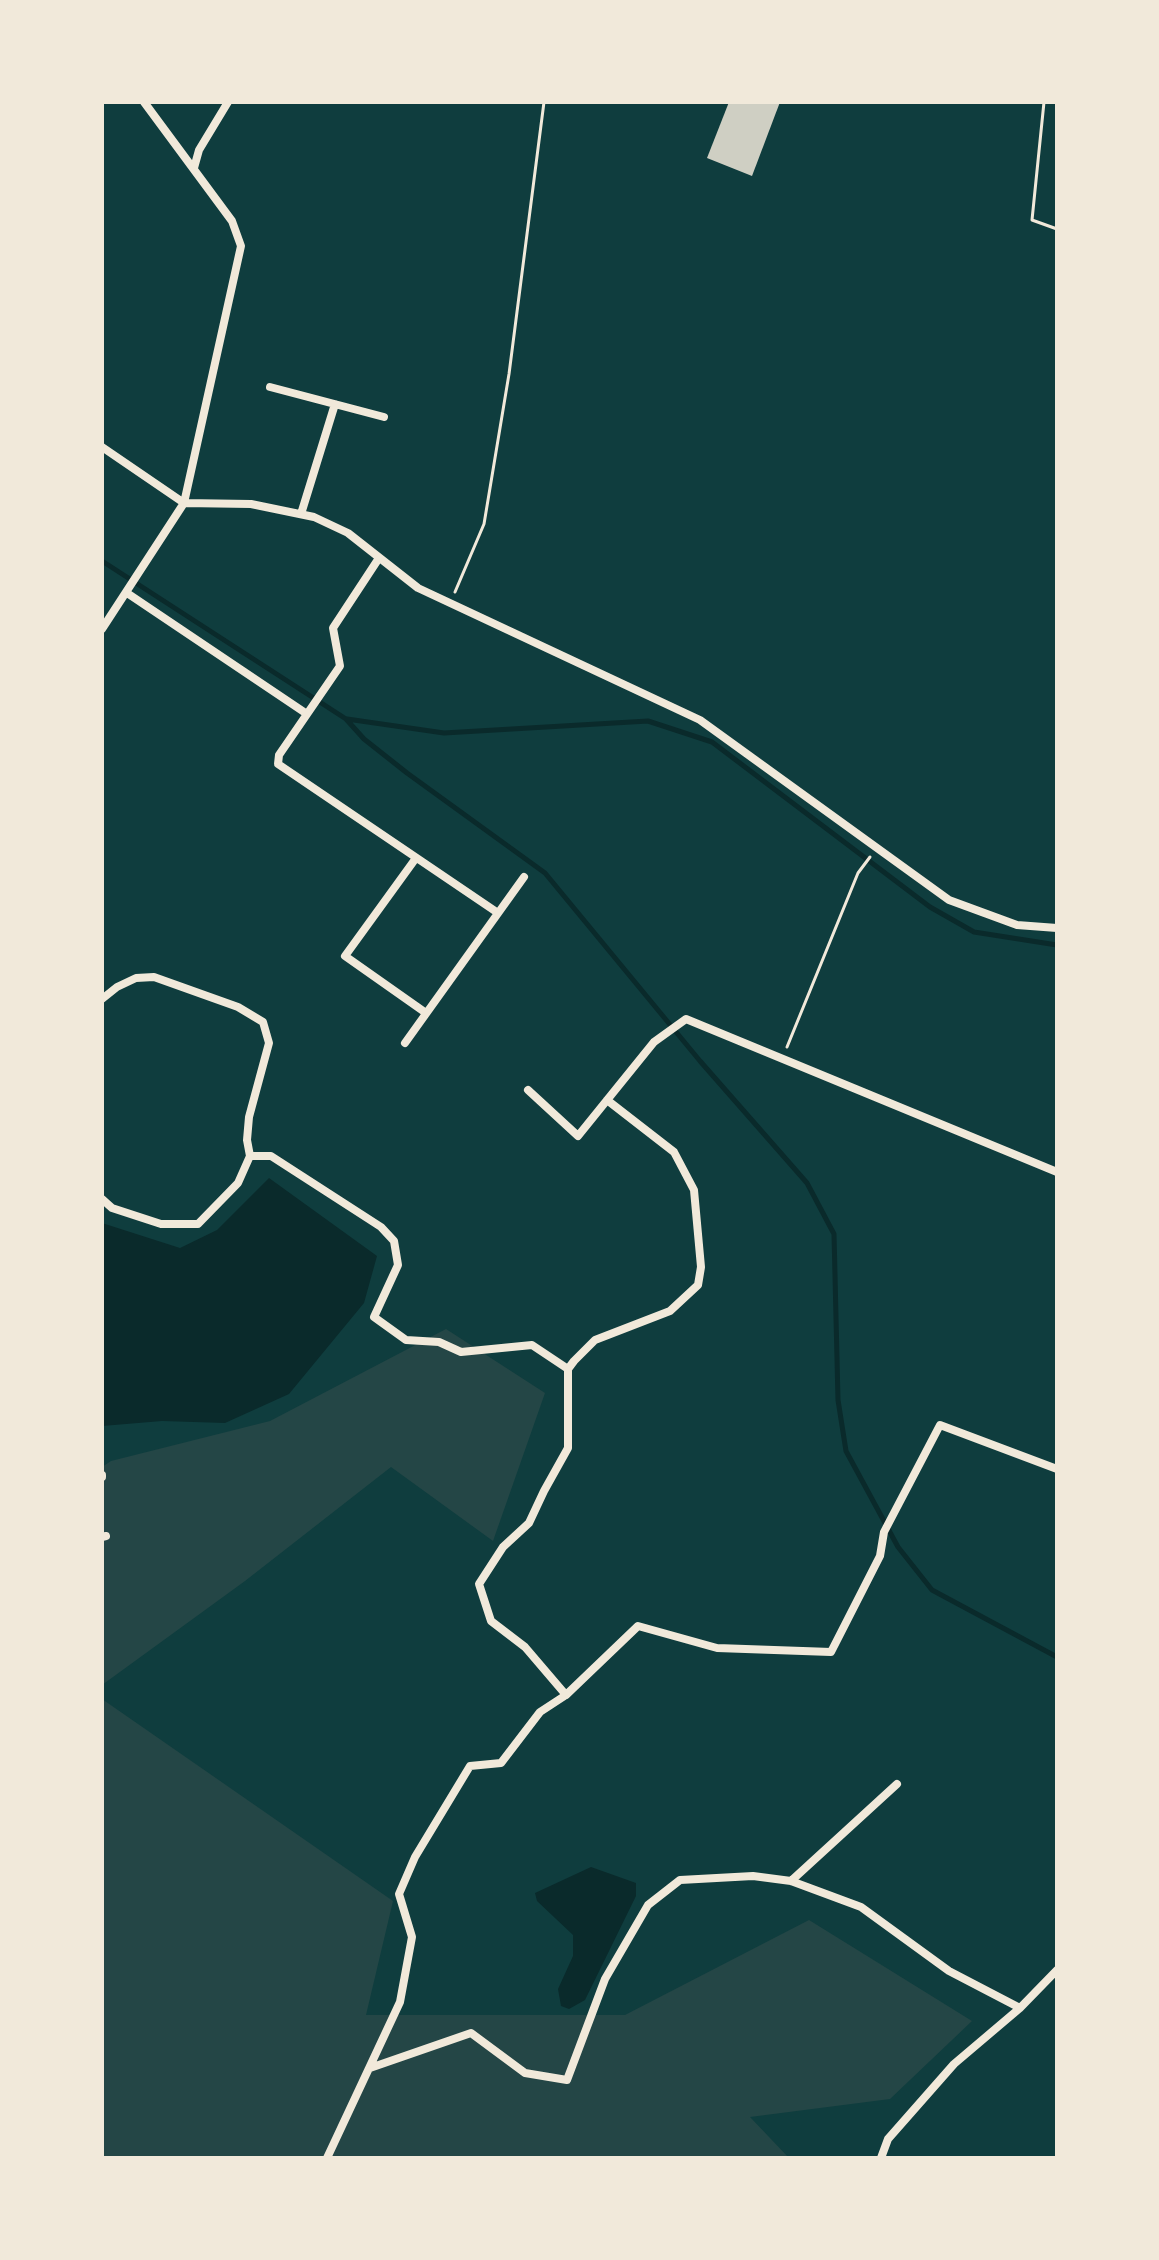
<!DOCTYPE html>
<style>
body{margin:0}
#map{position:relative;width:1159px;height:2260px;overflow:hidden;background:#0f3d3e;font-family:Helvetica,sans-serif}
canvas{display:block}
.frame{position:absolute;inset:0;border:104px solid #f1e9da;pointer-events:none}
</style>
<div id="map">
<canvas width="1159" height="2260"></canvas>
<div class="frame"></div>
</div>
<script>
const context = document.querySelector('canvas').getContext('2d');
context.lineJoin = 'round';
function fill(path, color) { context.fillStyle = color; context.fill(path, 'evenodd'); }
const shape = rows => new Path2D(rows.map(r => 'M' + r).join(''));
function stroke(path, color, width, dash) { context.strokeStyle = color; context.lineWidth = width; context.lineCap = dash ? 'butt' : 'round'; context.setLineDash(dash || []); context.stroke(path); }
const green = shape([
 [446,1329,545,1393,493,1541,391,1467,245,1581,102,1685,102,1467,111,1461,270,1421],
 [102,1699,393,1901,366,2015,625,2015,809,1920,972,2021,890,2099,750,2117,789,2158,102,2158]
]);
const water = shape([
 [269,1178,377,1256,364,1303,289,1394,225,1423,162,1421,102,1426,102,1223,180,1248,217,1230],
 [591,1867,636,1883,636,1896,585,2000,569,2009,561,2006,558,1989,573,1956,573,1935,537,1901,535,1893]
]);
const stream = shape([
 [102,561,346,719,364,739,407,773,545,873,700,1061,807,1183,834,1234,838,1400,846,1451,898,1547,932,1590,1057,1657],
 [347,719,444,733,648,721,712,742,930,907,974,932,1057,945]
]);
const building = shape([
 [729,102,780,102,752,176,707,158]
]);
const path = shape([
 [1044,102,1032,220,1057,229],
 [455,592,484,524,509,374,544,102],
 [787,1047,858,873,870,857]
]);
const minor = shape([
 [194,168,199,150,228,102],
 [270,387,384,417],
 [102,447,184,503,251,504,314,517,348,533,418,588,700,720,949,900,1017,925,1057,928],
 [301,514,335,404],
 [379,558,333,628,340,666,279,755,278,764,498,913],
 [127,593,307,714],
 [102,629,184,503,241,246,232,221,144,102],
 [416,858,345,956,426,1013],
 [102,999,117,987,136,978,154,977,238,1007,263,1022,269,1043,249,1117,247,1140,250,1156],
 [405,1043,524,877],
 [528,1090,578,1136,654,1042,686,1019,1057,1172],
 [102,1199,112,1208,161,1224,198,1224,238,1183,250,1156,271,1156,381,1227,394,1241,398,1265,374,1317,406,1340,439,1342,461,1352,532,1345,568,1369,568,1448,544,1491,529,1523,503,1547,479,1584,491,1621,525,1647,566,1695,540,1712,501,1763,470,1766,415,1857,399,1894,412,1937,400,2002,327,2158],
 [568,1369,574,1361,595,1340,670,1311,698,1285,701,1267,694,1190,674,1152,607,1100],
 [102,1475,102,1477],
 [102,1537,106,1536],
 [566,1695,638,1626,717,1648,831,1652,880,1556,884,1532,940,1425,1057,1469],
 [791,1881,897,1784],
 [370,2068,471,2033,525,2073,567,2080,605,1979,648,1905,680,1880,753,1876,791,1881,861,1907,949,1971,1020,2008],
 [881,2158,888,2139,954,2064,1020,2008,1057,1970]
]);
fill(green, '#244646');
fill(water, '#0a2a2b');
stroke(stream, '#0a2a2b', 5);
fill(building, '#cfcfc3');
stroke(path, '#f1e9da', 3);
stroke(minor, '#f1e9da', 8);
</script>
